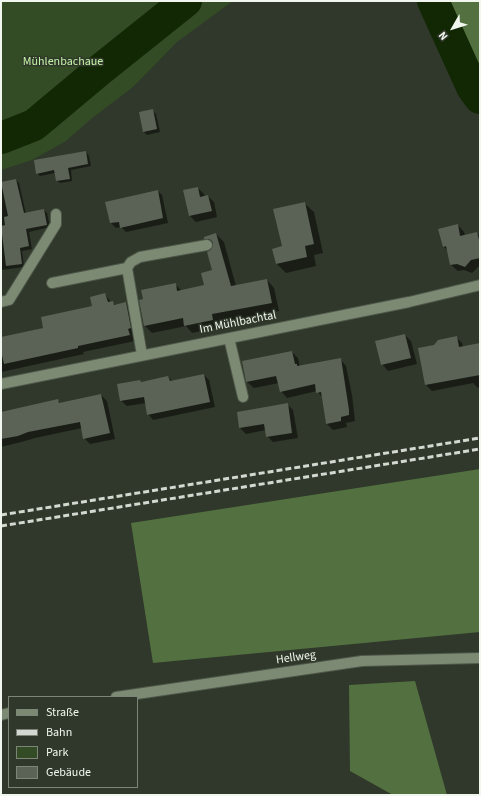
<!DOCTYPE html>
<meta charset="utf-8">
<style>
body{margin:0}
#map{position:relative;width:481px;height:796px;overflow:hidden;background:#2f382a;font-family:"Source Sans 3",sans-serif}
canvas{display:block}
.frame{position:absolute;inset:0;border:2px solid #f1f7ee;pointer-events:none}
.legend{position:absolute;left:8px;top:696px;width:130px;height:92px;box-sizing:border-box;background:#2f382a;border:1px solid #7d8478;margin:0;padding:5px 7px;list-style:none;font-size:12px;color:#f1f7ee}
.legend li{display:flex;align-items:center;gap:8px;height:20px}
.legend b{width:20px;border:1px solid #7d8478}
.north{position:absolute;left:433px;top:8px;width:40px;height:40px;-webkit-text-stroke:3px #2f382a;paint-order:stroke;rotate:231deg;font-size:11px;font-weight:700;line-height:16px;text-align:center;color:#f1f7ee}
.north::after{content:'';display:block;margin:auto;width:14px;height:18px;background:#f1f7ee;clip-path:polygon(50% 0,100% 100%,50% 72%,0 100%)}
</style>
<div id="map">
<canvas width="481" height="796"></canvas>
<div class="frame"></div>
<ul class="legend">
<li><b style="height:5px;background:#7c8a74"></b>Straße</li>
<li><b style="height:5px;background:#d3d9d0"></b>Bahn</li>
<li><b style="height:11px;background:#344c25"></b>Park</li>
<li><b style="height:11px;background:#5a6355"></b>Gebäude</li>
</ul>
<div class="north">N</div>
</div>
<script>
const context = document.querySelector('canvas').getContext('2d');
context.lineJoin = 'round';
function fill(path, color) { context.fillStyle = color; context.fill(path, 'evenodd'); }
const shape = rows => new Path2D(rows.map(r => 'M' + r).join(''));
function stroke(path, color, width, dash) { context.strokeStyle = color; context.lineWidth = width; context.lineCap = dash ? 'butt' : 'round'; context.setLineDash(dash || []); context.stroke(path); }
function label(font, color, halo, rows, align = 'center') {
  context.font = font + ' "Source Sans 3",sans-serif'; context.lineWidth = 3; context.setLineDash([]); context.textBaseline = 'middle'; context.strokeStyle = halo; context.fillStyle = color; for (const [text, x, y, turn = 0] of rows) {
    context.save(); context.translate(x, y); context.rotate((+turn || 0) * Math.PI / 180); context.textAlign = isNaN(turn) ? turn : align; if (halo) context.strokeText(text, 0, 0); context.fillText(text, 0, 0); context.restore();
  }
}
const green = shape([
 [1,1,233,1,177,42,133,87,91,119,66,141,32,160,1,170]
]);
const forest = shape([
 [450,1,480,1,480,74,477,71],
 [480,469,480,632,153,663,131,523],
 [415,681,447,795,393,795,350,771,349,685]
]);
const shadow = shape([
 [153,111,156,114,160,132,147,135,144,132],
 [86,152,89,156,91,166,71,170,72,181,60,183,56,180,55,173,40,176,37,173],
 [16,180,19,183,26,214,44,210,47,213,50,227,29,232,32,249,22,251,24,267,1,270,1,183],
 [198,188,204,194,205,197,208,196,214,202,217,217,196,222,190,216],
 [158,191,162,195,168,223,126,232,121,227,116,228,111,223],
 [304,203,314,212,323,253,314,255,316,266,286,273,276,263,283,247],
 [458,225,464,232,465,235,476,233,480,236,480,266,478,267,472,273,464,270,458,271,451,265,448,251,444,247],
 [216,234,224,242,236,286,267,280,274,288,279,311,219,322,221,327,192,333,186,326,152,333,144,325,175,284,182,291,205,286,214,271,212,250,214,247,205,238],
 [105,295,112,303,116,305,126,303,132,309,135,341,83,352,84,354,1,372,1,338,44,328,93,307],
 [405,335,411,341,417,364,388,371,382,364],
 [456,337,462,343,463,347,480,344,480,387,478,388,473,383,432,391,426,385,434,346],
 [292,352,298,358,300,367,340,359,346,366,352,395,355,421,346,423,347,427,333,430,326,423,322,397,317,391,287,398,281,391,279,383,254,388,247,382],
 [204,375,209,380,215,407,153,420,148,414,146,403,127,406,121,401,140,381,141,382,168,377,172,381],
 [101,395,107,401,115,439,90,444,84,438,82,428,35,438,25,441,1,447,1,416,58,401,61,404],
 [287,404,293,410,298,438,273,442,267,436,266,430,246,434,240,428]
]);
const river = shape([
 [433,1,472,87,480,98],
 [1,138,34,125,101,69,186,1]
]);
const building = shape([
 [153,109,157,129,143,132,139,112],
 [86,151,88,164,68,168,70,179,56,181,54,170,36,174,34,160],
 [16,179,24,213,44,209,47,225,26,229,29,246,20,248,22,264,6,266,1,226,5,225,4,217,8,216,1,182],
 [198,187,200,197,208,195,212,211,189,216,183,190],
 [158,190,163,218,120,228,119,222,110,223,105,202],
 [305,202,314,244,305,246,307,257,276,264,272,249,282,246,273,209],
 [458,224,460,236,477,232,480,244,480,258,471,260,465,267,457,264,450,265,446,246,443,247,438,229],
 [216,233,231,286,267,279,272,303,212,314,213,320,184,326,183,318,144,326,139,300,143,299,141,290,176,283,177,291,204,285,201,273,212,270,207,252,211,250,213,244,212,241,209,239,204,239,204,237],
 [105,293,108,302,113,301,114,305,126,302,131,328,128,329,130,335,78,346,78,348,4,364,1,351,1,337,43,328,41,317,92,306,90,297],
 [405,334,411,358,381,365,375,341],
 [457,336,459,347,480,343,480,375,425,385,418,348,434,345,438,340],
 [292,351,295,364,297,364,297,366,341,358,349,410,349,415,341,417,341,421,326,424,321,392,316,393,315,384,280,392,276,376,246,382,242,361],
 [204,374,210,402,147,415,144,397,120,401,117,384,140,380,141,382,168,376,170,381],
 [101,394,110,433,83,439,80,422,28,432,18,436,1,439,1,412,58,399,59,403],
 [288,403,292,433,266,437,264,424,239,428,237,412]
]);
const minor = shape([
 [52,283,127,268],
 [1,302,9,300,56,224,56,214],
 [229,338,243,397],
 [142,355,127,268,131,262,140,257,207,245],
 [1,384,409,302,480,285],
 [116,697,362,661,480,658],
 [1,715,9,713]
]);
const rail = shape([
 [1,515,480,438],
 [1,526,480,449]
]);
const parkNames = [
 ["Mühlenbachaue",63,62]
];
const streetNames = [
 ["Im Mühlbachtal",238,323,-11],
 ["Hellweg",296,658,-8]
];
fill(green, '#344c25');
fill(forest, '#537140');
fill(shadow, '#0007');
stroke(river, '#122703', 32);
fill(building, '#5a6355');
stroke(minor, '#4e5749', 12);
stroke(minor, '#7c8a74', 10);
stroke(rail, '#d3d9d0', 3, [6, 3]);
label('12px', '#c4f4a8', '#2f382a', parkNames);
label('12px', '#f1f7ee', '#2f382a', streetNames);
</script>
